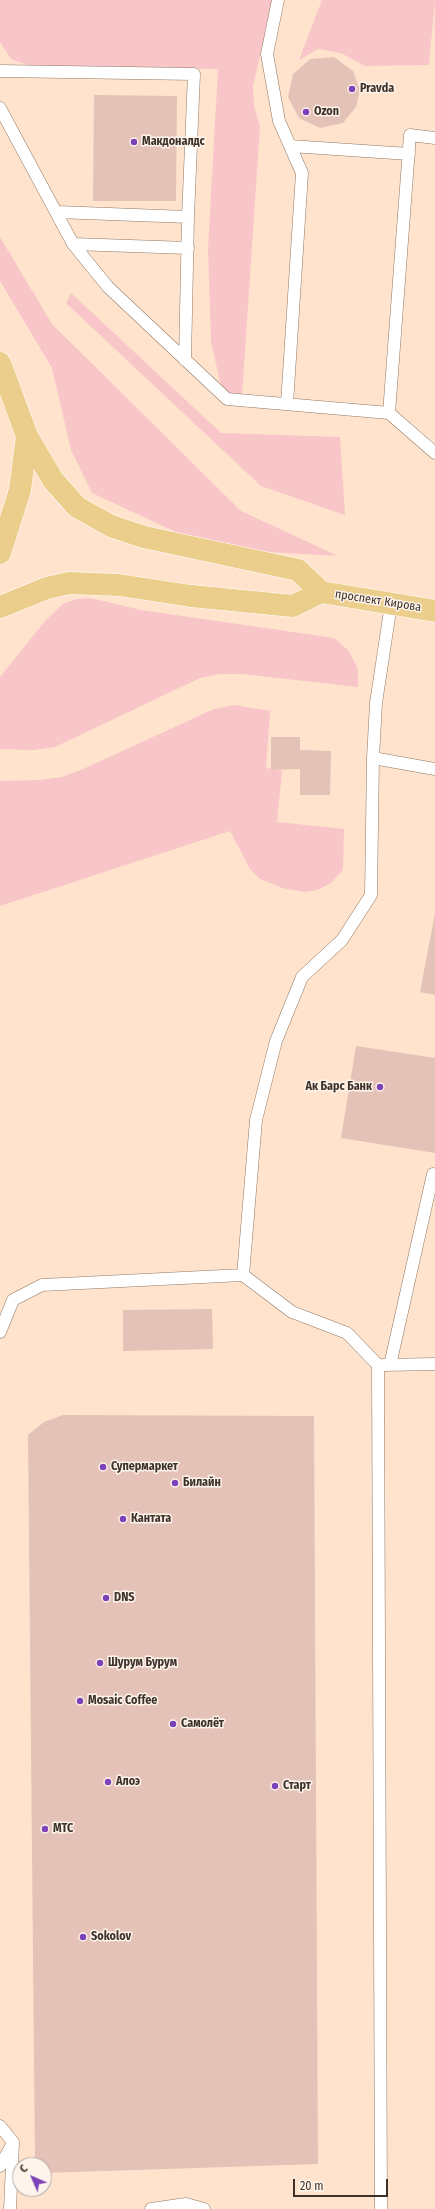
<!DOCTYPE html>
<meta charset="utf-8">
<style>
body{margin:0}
#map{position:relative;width:435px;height:2209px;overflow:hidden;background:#ffe3cc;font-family:"Fira Sans Condensed",sans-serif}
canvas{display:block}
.north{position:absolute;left:12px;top:2157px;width:40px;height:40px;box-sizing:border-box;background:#fff4eb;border:1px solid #b1a69e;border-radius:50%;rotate:315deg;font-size:11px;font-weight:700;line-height:16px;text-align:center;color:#3d322a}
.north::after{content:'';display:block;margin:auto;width:14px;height:18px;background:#7c42b9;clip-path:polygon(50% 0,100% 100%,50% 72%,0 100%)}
.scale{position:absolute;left:293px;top:2179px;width:95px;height:18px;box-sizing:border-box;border:2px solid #3d322a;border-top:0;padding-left:5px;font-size:12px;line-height:14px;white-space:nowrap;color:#3d322a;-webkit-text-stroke:3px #fff4eb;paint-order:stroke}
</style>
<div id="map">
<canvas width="435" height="2209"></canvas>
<div class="north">С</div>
<div class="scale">20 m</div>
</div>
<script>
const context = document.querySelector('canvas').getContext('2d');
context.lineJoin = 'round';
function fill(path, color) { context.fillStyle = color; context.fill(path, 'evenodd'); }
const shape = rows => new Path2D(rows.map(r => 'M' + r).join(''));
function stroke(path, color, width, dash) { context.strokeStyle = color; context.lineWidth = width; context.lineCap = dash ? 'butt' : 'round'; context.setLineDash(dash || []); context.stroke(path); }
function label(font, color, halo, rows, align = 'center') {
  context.font = font + ' "Fira Sans Condensed",sans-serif'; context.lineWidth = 3; context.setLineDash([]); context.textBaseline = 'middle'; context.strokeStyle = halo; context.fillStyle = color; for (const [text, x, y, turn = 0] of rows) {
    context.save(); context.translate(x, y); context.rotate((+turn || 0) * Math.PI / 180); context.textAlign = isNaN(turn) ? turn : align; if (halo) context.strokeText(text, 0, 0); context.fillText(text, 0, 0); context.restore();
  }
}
const green = shape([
 [0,0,273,0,253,86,254,106,260,126,242,396,232,394,221,386,211,342,208,248,218,69,30,66,11,59,0,42],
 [322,0,435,0,429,65,365,66,341,53,318,49,299,60],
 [0,237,52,324,241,511,338,556,266,552,178,533,92,493,71,450,52,368,0,281],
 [71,293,221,433,340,437,345,515,261,486,66,303],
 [90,598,141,610,334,638,348,650,353,659,358,670,358,687,242,674,220,674,200,678,55,747,33,750,0,749,0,677,45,621,63,604,76,599],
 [235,705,270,711,266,768,282,771,277,822,344,829,343,870,331,883,317,890,305,892,282,888,260,879,250,869,230,831,0,906,0,781,40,780,62,777,83,769,214,709]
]);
const building = shape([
 [334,57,353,71,360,90,356,107,343,123,320,128,299,118,288,97,293,74,310,59],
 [94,95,177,96,176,201,93,201],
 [271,737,300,737,300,750,331,751,330,795,300,795,300,769,271,770],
 [435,913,435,995,420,992],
 [356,1046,435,1058,435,1153,341,1138],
 [212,1309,213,1349,123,1351,123,1310],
 [63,1415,314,1416,318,2164,44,2173,44,2165,35,2165,28,1435,44,1422]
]);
const lane = shape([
 [278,0,267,54,279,121,302,173,287,404],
 [0,71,194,74,188,217,57,212],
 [0,108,73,244,108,287,227,399,389,413,410,135,435,138],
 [290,146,409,154],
 [73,244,188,248],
 [185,360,188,217],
 [389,413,435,453],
 [373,758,435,769],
 [0,1332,13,1300,42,1285,243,1275],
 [383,1365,435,1364],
 [390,1365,433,1174],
 [0,2126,13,2142,10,2209],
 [0,2166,12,2145],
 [151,2209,186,2204,204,2209],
 [381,2209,378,1365,347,1333,292,1312,243,1275,256,1120,276,1041,302,977,342,940,371,895,373,758,376,703,391,604]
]);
const primary = shape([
 [0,363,27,436,53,480,77,507,111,526,144,537,298,570,321,592],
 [0,553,20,490,27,436],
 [321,592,435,611],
 [0,607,47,588,69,583,119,585,191,596,293,606,321,592]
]);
const markers = [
 [352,89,4,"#7c42b9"],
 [306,112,4,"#7c42b9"],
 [134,142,4,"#7c42b9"],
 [380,1087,4,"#7c42b9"],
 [103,1467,4,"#7c42b9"],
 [175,1483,4,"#7c42b9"],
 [123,1519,4,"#7c42b9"],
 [106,1598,4,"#7c42b9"],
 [100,1663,4,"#7c42b9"],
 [80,1701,4,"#7c42b9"],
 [173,1724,4,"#7c42b9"],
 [108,1782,4,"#7c42b9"],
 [275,1786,4,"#7c42b9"],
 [45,1829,4,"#7c42b9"],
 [83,1937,4,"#7c42b9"]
];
const poiNames = [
 ["Pravda",360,89],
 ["Ozon",314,112],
 ["Макдоналдс",142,142],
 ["Ак Барс Банк",372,1087,"right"],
 ["Супермаркет",111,1467],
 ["Билайн",183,1483],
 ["Кантата",131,1519],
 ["DNS",114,1598],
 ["Шурум Бурум",108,1663],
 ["Mosaic Coffee",88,1701],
 ["Самолёт",181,1724],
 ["Алоэ",116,1782],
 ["Старт",283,1786],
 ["МТС",53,1829],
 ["Sokolov",91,1937]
];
const streetNames = [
 ["проспект Кирова",378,601,9]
];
fill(green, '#f8c5c9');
fill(building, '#e5c2b7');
stroke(lane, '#907763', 13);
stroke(primary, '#fff', 23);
stroke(lane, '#fff', 12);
stroke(primary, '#ebce8b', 22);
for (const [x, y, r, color] of markers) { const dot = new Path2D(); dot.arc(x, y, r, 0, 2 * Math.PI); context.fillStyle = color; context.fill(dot); stroke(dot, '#fff4eb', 1.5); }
label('bold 12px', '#3d322a', '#fff4eb', poiNames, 'left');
label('12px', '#3d322a', '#fff4eb', streetNames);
</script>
